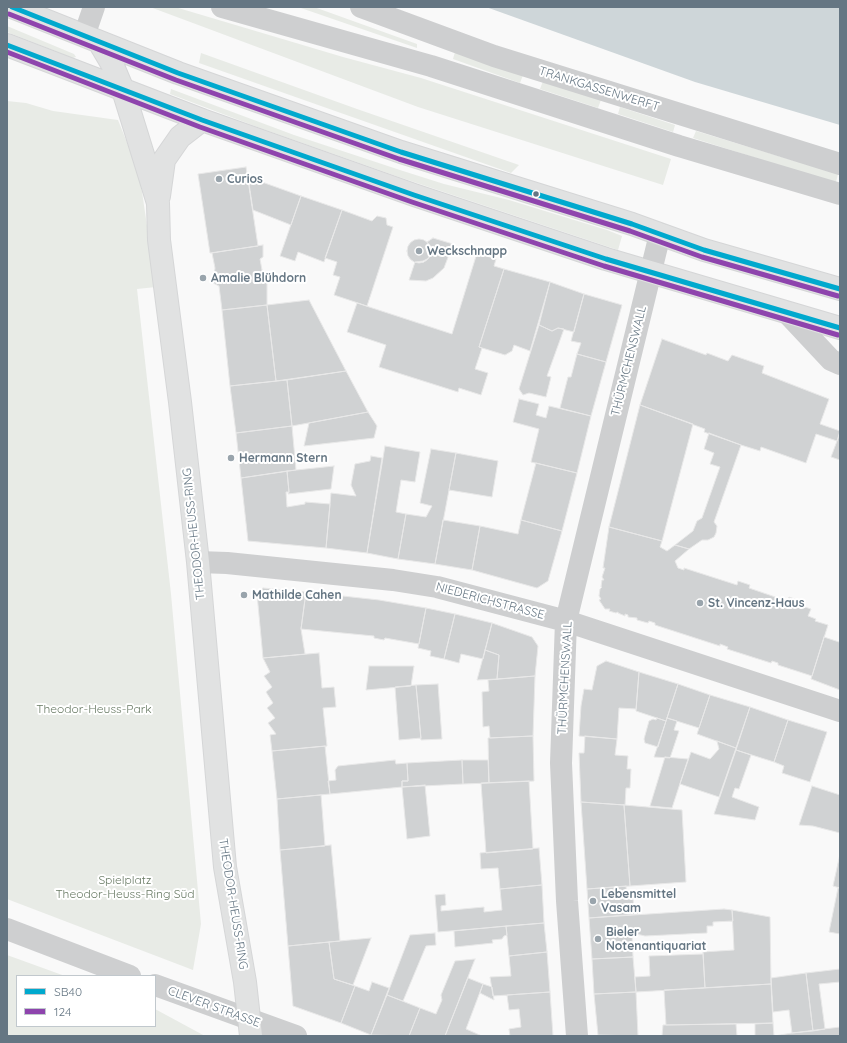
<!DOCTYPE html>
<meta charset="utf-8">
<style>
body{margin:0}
#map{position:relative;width:847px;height:1043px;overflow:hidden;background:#f9f9f9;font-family:Quicksand,sans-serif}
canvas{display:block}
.frame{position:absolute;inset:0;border:8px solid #657683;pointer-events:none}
.legend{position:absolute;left:16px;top:975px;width:140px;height:52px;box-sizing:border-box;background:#fff;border:1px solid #c1c8cd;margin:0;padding:5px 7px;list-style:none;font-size:12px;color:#657683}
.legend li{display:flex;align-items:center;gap:8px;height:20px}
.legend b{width:20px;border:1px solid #c1c8cd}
</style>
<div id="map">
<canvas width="847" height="1043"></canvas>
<div class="frame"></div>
<ul class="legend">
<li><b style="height:5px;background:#00a9ce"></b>SB40</li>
<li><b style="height:5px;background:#8e44ad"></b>124</li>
</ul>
</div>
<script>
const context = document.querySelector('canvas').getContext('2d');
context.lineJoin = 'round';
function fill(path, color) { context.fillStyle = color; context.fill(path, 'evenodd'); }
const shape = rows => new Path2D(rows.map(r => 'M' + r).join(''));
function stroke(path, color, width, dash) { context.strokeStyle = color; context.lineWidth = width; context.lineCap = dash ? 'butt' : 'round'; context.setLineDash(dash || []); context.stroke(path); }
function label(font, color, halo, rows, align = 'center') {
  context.font = font + ' Quicksand,sans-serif'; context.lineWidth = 4; context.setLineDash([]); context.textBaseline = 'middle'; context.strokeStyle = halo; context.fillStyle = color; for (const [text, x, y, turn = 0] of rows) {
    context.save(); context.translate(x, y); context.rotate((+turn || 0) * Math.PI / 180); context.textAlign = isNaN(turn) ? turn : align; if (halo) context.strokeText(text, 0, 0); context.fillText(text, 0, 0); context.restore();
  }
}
const green = shape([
 [150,7,175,7,343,57,421,78,671,159,663,185,418,107],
 [298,7,314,7,417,44,417,48],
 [7,26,74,54,76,57,73,58,7,32],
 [455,52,523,75,520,83,453,59],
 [201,53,357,109,519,165,511,173,199,63],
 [543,81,601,100,598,108,540,89],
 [171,89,294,135,403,171,444,184,509,200,607,230,622,236,618,250,399,177,260,128,170,94],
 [7,101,26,103,53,111,118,120,138,170,141,185,156,287,137,289,171,594,201,924,193,970,7,899],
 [620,107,675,125,673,132,618,114],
 [696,131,838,174,836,182,781,166,693,138],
 [7,955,65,976,17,976,17,1026,155,1026,155,1009,205,1036,7,1036]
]);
const water = shape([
 [486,7,840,7,840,125,695,82]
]);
const building = shape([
 [246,167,258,246,210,253,198,174,246,167],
 [248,177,301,196,291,225,253,210,248,177],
 [301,196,342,210,324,262,298,252,295,261,280,256,301,196],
 [342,210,372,221,377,216,386,218,387,225,393,227,367,306,334,295,340,277,333,275,337,262,325,258,342,210],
 [433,238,453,244,444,268,433,278,426,281,409,280,415,262,423,261,429,258,431,249,427,242,433,238],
 '407 251a12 12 0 1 1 24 0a12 12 0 1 1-24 0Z',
 [263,245,263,257,260,259,262,270,267,273,267,305,222,310,219,286,213,283,215,268,212,253,263,245],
 [477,253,496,259,494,266,504,269,479,347,482,348,475,369,488,373,481,395,459,388,458,392,379,367,386,345,347,332,357,303,452,334,477,253],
 [504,269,550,282,530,351,514,345,512,351,505,355,479,347,504,269],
 [550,282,584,294,574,332,558,328,552,331,539,325,550,282],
 [584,294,622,305,606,362,577,354,581,343,571,341,584,294],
 [309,300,346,371,276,381,267,305,309,300],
 [267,305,276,381,230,386,222,310,267,305],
 [539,325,552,331,558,328,564,329,547,376,551,377,546,397,529,393,523,395,519,389,539,325],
 [662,339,706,355,707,353,728,361,732,355,764,366,762,373,829,399,820,424,840,431,837,441,816,434,806,463,761,447,760,451,741,445,704,432,705,429,640,405,662,339],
 [577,354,606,362,591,416,560,408,568,377,571,377,577,354],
 [346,371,368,412,292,426,287,380,346,371],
 [287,380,292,426,236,433,230,386,287,380],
 [519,399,539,404,536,415,546,418,549,406,591,416,577,473,531,462,539,429,513,422,519,399],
 [640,405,693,424,662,541,609,527,640,405],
 [368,412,377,426,374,438,304,446,309,423,368,412],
 [292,426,296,470,241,478,236,433,292,426],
 [709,433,741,445,714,522,717,526,716,533,714,537,708,540,702,540,689,549,675,545,693,531,697,521,702,518,720,467,710,464,714,453,704,449,709,433],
 [840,433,840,460,831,457,840,433],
 [385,446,420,452,415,482,401,480,396,512,406,514,398,559,367,553,385,446],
 [431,449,456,453,435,564,398,559,406,514,426,517,432,506,420,503,431,449],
 [456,453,498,461,492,497,449,490,456,453],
 [371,456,382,458,367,553,326,548,331,493,356,496,351,485,355,464,370,461,371,456],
 [536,463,577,473,562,531,521,520,536,463],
 [334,466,331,489,288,494,289,492,287,471,334,466],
 [287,471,289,492,286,492,287,507,305,504,305,502,330,504,326,548,248,541,241,478,287,471],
 [443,520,480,526,472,570,435,564,443,520],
 [521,520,562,531,548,581,537,588,472,570,480,526,518,534,521,520],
 [609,527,662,541,660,547,667,551,675,545,689,549,675,561,678,568,684,570,684,568,737,585,738,581,750,585,749,588,787,601,789,597,800,601,799,605,811,609,808,616,816,619,815,621,828,625,812,676,778,665,778,663,772,661,771,663,727,649,728,647,720,644,720,646,655,625,655,623,649,621,648,623,637,620,637,618,628,617,628,615,625,614,625,616,618,613,618,612,616,613,609,611,610,609,605,609,599,600,601,599,599,596,600,589,602,587,601,587,602,580,604,580,602,577,605,568,603,568,609,527],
 [263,588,306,592,301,629,305,654,263,658,257,594,263,588],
 [306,592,379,600,426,608,419,644,385,638,384,640,374,638,374,636,301,629,306,592],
 [426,608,455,614,444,659,430,656,431,651,418,648,426,608],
 [455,614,492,623,483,659,461,654,459,663,444,659,455,614],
 [492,623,532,637,538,646,535,676,497,679,499,655,485,650,492,623],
 [824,637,839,642,840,640,840,690,811,679,824,637],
 [485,650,499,655,497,679,477,680,485,650],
 [319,653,322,688,334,687,336,707,323,708,327,746,272,751,270,735,276,734,268,723,275,718,267,708,273,703,266,692,272,687,264,676,270,672,263,658,319,653],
 [606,661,639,672,636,709,619,708,617,739,579,736,581,706,584,689,592,690,597,666,606,661],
 [369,666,414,666,411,686,366,690,369,666],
 [639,672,678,684,666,721,636,711,639,672],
 [535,676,533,736,490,738,489,726,483,727,482,692,489,691,488,680,535,676],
 [438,684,442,739,421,740,416,685,438,684],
 [678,684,710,695,699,728,667,718,678,684],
 [416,685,421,738,399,740,395,687,416,685],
 [710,695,750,707,736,748,697,734,710,695],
 [750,707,788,720,774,762,736,750,750,707],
 [657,718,666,721,658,747,645,743,644,739,649,721,653,719,656,720,657,718],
 [667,718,677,721,674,730,679,731,670,758,654,757,667,718],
 [788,720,827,732,810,782,782,773,784,766,774,762,788,720],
 [533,736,534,781,489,783,488,738,533,736],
 [585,736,617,739,615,755,628,756,627,769,631,769,630,788,626,788,625,805,581,802,579,753,584,753,585,736],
 [717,741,736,748,719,797,680,784,691,752,710,759,719,749,717,741],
 [325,746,330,794,277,799,272,751,325,746],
 [736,750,751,755,739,789,735,788,732,797,759,807,755,820,714,814,736,750],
 [665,757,688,759,672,808,650,806,665,757],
 [395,760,396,764,407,763,408,781,402,781,402,787,330,794,328,781,336,780,335,770,338,766,395,760],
 [462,760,488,760,489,783,463,784,462,760],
 [462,760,463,784,402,787,402,781,408,781,407,763,462,760],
 [529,781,533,849,486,853,481,783,529,781],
 [425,785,430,836,407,839,402,787,425,785],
 [812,786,840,795,840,833,813,826,799,825,812,786],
 [321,795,325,846,280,850,277,799,321,795],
 [581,802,624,805,630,886,587,889,581,802],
 [624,805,682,810,686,882,630,886,624,805],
 [331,845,340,941,288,946,280,850,331,845],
 [539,848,542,885,500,889,498,868,481,869,480,853,539,848],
 [840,854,840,888,833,886,840,854],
 [542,885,544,923,438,932,435,895,445,894,446,905,441,906,441,911,484,907,484,912,502,910,500,889,542,885],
 [626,886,627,898,633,898,634,909,639,909,639,914,589,918,587,889,626,886],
 [838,888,840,888,840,934,829,932,838,888],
 [724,909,732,910,733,921,713,922,713,926,707,926,707,933,645,936,632,933,633,957,592,959,589,918,724,909],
 [732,910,770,917,771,984,705,988,703,952,734,950,732,910],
 [544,923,547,952,509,956,506,926,544,923],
 [506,926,507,935,504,936,502,939,492,940,493,943,455,947,454,931,506,926],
 [435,933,436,945,426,946,403,1001,387,995,410,935,435,933],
 [371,938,353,985,334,979,329,942,371,938],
 [329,942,334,979,355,986,341,1023,293,1006,288,946,329,942],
 [547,952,550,992,493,996,490,977,511,976,509,956,547,952],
 [703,954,705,988,636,992,635,977,650,976,649,956,703,954],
 [633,957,636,992,594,994,592,959,633,957],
 [475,959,445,1036,409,1036,420,1008,436,1014,442,1000,441,995,455,961,475,959],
 [840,969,840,982,819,984,825,1029,813,1031,806,973,840,969],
 [806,973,813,1031,792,1033,789,1010,773,1012,771,978,806,973],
 [468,978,483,984,466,1029,482,1036,445,1036,468,978],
 [372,982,389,988,371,1035,341,1023,355,986,369,991,372,982],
 [483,984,492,987,494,1000,480,993,483,984],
 [771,984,773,1023,666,1025,664,990,771,984],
 [550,992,553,1036,510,1036,509,1029,521,1027,519,1009,509,1010,507,995,550,992],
 [636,992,638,1036,598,1035,594,994,636,992],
 [387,995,420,1008,409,1036,371,1035,387,995],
 [773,1023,774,1036,755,1036,755,1024,773,1023],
 [736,1024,737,1036,662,1036,663,1025,736,1024],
 [840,1027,840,1036,774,1036,792,1033,840,1027]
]);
const minor = shape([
 [222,7,431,66,679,146,840,194],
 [361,7,494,56,840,164],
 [84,36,94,7],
 [786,312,831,360,840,364],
 [198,562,227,563,393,580,437,587,566,621,840,711],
 [7,929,130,976],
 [155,985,296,1036],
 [577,1036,567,901,561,763,566,621,660,234]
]);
const major = shape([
 [12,7,178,73,401,152,632,224,704,250,840,289],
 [99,42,112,64,123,90,158,203,159,240,180,402,198,562,225,867,245,982,251,1036],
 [7,45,202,120,414,195,606,259,840,328],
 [159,196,164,160,180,137,202,120]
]);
const bus1 = shape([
 [12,7,178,73,401,152,632,224,704,250,840,289],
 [7,45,202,120,414,195,606,259,840,328]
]);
const bus2 = shape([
 [9,14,176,80,399,159,630,231,702,257,838,296],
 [7,52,200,127,412,202,604,266,838,335]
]);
const markers = [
 [219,179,4,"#99a4ac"],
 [536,194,3.5,"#657683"],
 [419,251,4,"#99a4ac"],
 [203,278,4,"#99a4ac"],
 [231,458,4,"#99a4ac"],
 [244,595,4,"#99a4ac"],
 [700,603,4,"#99a4ac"],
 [593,901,4,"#99a4ac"],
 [598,939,4,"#99a4ac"]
];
const streetNames = [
 ["TRANKGASSENWERFT",599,89,17],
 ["THÜRMCHENSWALL",629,361,-76],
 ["THEODOR-HEUSS-RING",194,534,-96],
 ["NIEDERICHSTRASSE",490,601,15],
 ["THÜRMCHENSWALL",565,678,-87],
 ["THEODOR-HEUSS-RING",233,904,81],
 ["CLEVER STRASSE",214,1007,20]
];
const poiNames = [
 ["Curios",227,179],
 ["Weckschnapp",427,251],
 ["Amalie Blühdorn",211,278],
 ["Hermann Stern",239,458],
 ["Mathilde Cahen",252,595],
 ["St. Vincenz-Haus",708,603],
 ["Lebensmittel",601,894],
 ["Vasam",601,908],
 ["Bieler",606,932],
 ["Notenantiquariat",606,946]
];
const parkNames = [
 ["Theodor-Heuss-Park",94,709],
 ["Spielplatz",125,880],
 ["Theodor-Heuss-Ring Süd",125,894]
];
fill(green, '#e8ebe6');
fill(water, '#ced6d9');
fill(building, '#d0d2d3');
stroke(building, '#e8e8e8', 1);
stroke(major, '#d5d6d7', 24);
stroke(minor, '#cecfd0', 22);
stroke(major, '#e1e2e2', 22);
stroke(bus1, '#00a9ce', 5);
stroke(bus2, '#8e44ad', 5);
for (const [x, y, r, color] of markers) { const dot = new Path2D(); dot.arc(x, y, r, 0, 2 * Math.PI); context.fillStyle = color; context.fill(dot); stroke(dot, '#fff', 1.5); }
label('12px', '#657683', '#fff', streetNames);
label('bold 12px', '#657683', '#fff', poiNames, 'left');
label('12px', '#687a64', '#fff', parkNames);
</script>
